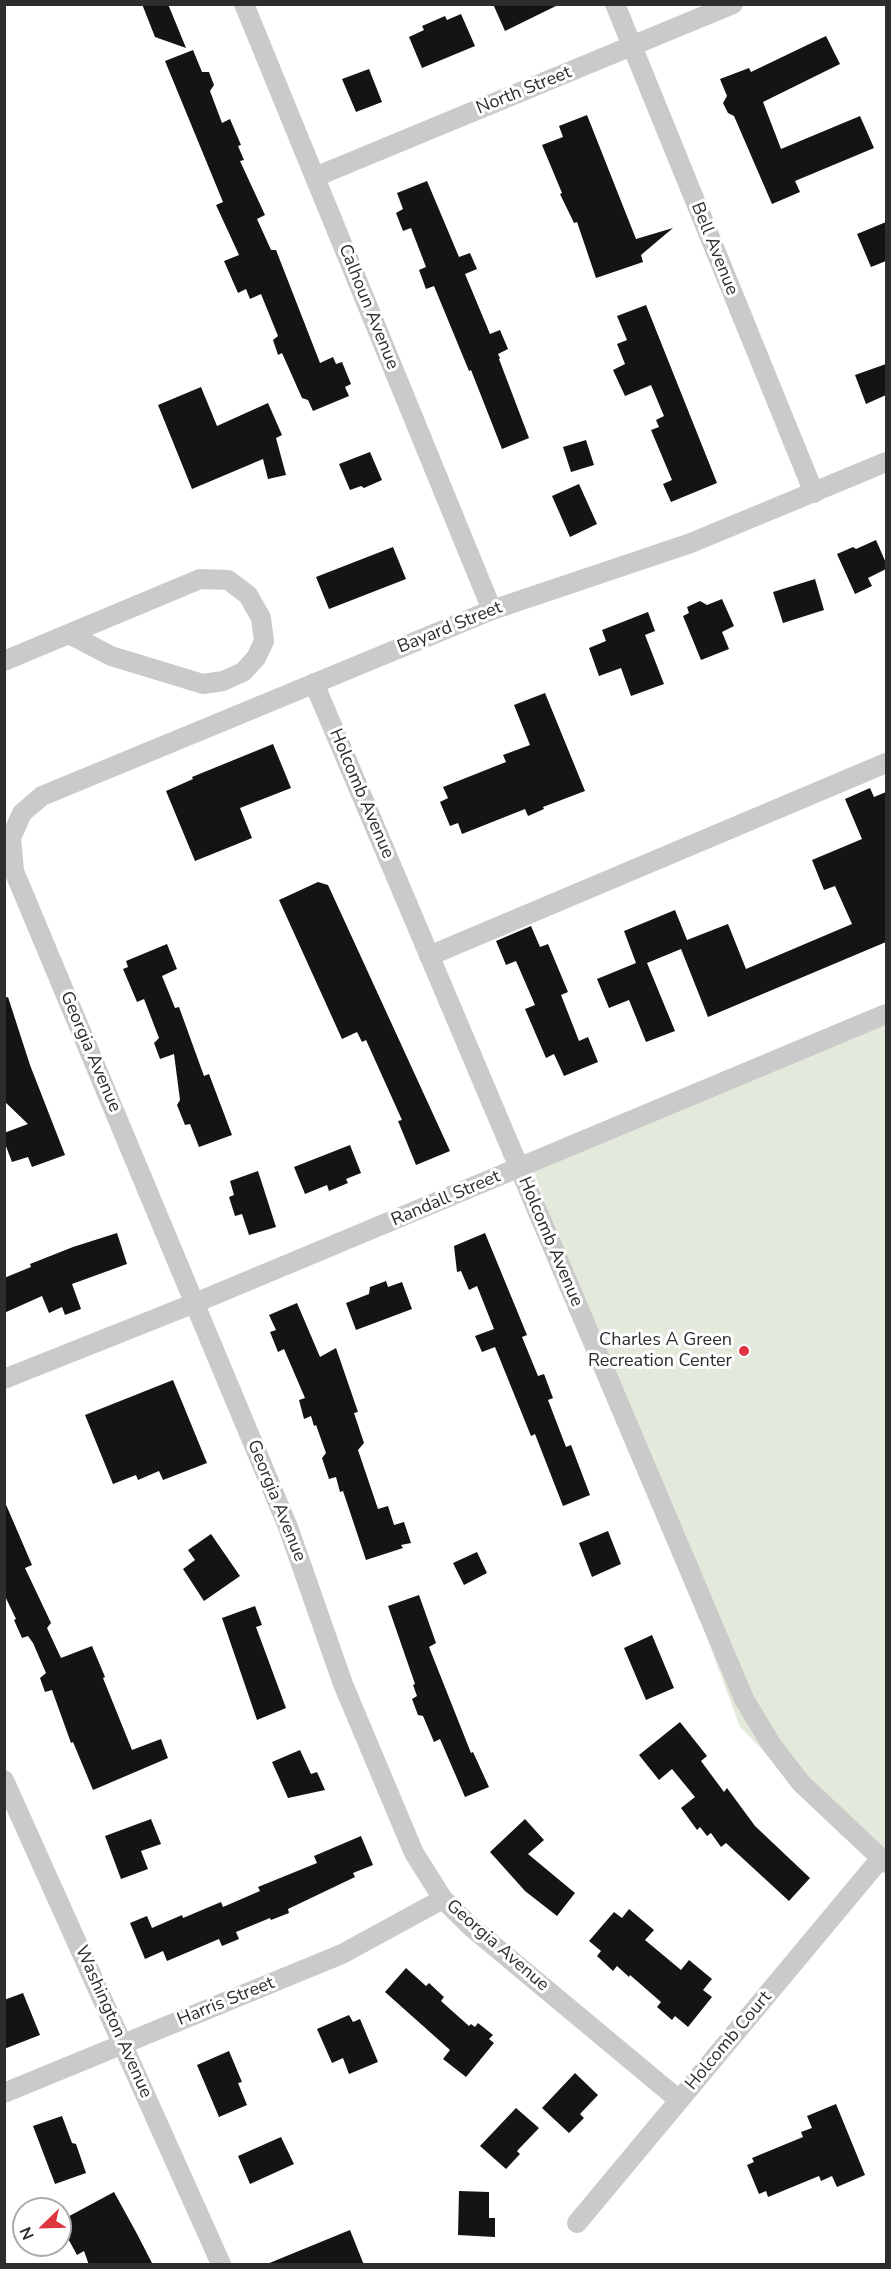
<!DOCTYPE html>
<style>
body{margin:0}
#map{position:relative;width:891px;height:2269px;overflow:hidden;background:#fff;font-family:"Nunito Sans",sans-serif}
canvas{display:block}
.frame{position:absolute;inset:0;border:6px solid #2d2d2d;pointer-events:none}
.north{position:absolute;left:12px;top:2197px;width:60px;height:60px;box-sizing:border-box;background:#fff;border:2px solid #ababab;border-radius:50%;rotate:247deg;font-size:16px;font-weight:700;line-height:24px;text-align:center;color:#2d2d2d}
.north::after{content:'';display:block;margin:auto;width:21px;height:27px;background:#de3540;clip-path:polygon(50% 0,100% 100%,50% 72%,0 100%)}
</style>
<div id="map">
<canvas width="891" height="2269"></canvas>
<div class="frame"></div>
<div class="north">N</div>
</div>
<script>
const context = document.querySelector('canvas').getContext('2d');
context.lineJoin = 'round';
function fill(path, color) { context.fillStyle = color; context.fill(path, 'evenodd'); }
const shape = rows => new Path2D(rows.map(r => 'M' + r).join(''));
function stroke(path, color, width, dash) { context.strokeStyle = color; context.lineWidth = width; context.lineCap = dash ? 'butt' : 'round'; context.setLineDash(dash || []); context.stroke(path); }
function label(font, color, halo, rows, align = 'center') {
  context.font = font + ' "Nunito Sans",sans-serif'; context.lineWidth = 6; context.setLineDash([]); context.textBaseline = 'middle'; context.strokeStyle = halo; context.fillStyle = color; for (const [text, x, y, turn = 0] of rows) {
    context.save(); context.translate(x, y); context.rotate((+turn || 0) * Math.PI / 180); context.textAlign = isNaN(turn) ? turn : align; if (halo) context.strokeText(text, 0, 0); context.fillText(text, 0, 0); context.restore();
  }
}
const green = shape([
 [886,1021,886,1875,740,1727,534,1172]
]);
const building = shape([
 [142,4,168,4,186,48,155,37],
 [493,4,560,4,505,31],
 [461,14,475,46,422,68,409,37,424,30,422,26,445,16,447,20],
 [826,36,840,64,763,102,781,149,860,116,874,148,795,181,800,192,772,204,734,116,728,113,723,103,727,96,720,79,749,68,751,72],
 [193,50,202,72,209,72,214,85,210,91,222,123,230,119,241,145,238,146,244,160,240,161,265,215,257,219,271,250,276,250,320,363,333,357,336,364,342,362,351,384,345,387,349,396,313,411,308,400,302,398,282,353,278,355,273,340,278,336,261,294,250,299,246,289,238,293,224,261,239,255,216,205,223,202,165,61],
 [369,69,382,102,356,112,342,79],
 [587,115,636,239,673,228,641,255,643,262,596,278,577,222,574,223,560,194,562,193,542,145,563,137,559,126],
 [427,181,459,257,470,253,477,269,465,274,490,334,500,330,508,349,498,354,500,358,499,359,529,438,502,449,471,370,469,371,434,286,426,289,419,270,426,267,411,228,403,231,396,213,403,209,397,193],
 [886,222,886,261,871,267,857,234],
 [646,305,717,483,671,502,663,484,672,480,651,430,659,427,656,420,664,416,651,385,625,396,613,370,625,364,617,344,627,340,617,316],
 [886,364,886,395,866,404,855,375],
 [201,387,217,426,268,403,282,435,276,438,286,475,268,479,263,459,192,489,158,405],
 [586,440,594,465,571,472,563,447],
 [370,452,382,480,364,488,361,486,350,490,339,464],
 [579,484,597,524,570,537,552,496],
 [876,540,886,563,886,569,868,578,872,586,855,594,837,554,853,547,856,549],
 [393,547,406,579,329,609,316,577],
 [815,579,824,610,783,623,773,592],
 [722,599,734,626,722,632,729,649,701,660,683,616,689,613,687,607,700,601,707,605],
 [648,612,655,631,645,635,664,684,631,696,621,668,599,676,589,648,606,641,602,630],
 [545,693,585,791,543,807,544,809,528,816,525,809,462,834,458,823,450,826,440,802,448,798,443,787,506,762,503,755,530,745,514,705],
 [273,744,291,788,240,808,252,838,195,861,166,791,193,779,192,777],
 [870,788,874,797,886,792,886,942,708,1017,681,949,647,963,675,1031,646,1042,629,1000,609,1008,597,979,636,963,624,931,675,910,687,940,728,924,746,969,852,924,835,886,824,890,812,860,862,839,845,799],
 [318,882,328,885,450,1151,416,1165,398,1121,402,1120,366,1040,362,1042,357,1032,342,1039,279,900],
 [531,926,540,947,548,944,568,992,561,995,579,1041,588,1037,598,1062,564,1076,554,1054,546,1058,525,1009,535,1005,516,961,506,965,496,941],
 [167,944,177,969,162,976,175,1008,179,1007,204,1076,209,1074,232,1135,199,1147,190,1124,185,1125,177,1105,180,1100,174,1054,160,1059,154,1043,159,1038,144,999,137,1002,123,969,128,967,126,961],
 [8,997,30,1065,65,1155,32,1167,28,1157,12,1162,4,1141,4,1133,28,1124,4,1101,4,998],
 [350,1145,361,1173,346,1179,348,1183,329,1191,327,1185,305,1194,294,1167],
 [258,1171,276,1227,249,1235,242,1214,235,1216,229,1197,234,1195,230,1181],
 [117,1233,127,1264,72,1284,81,1309,65,1315,62,1307,49,1313,42,1296,4,1313,4,1278,31,1267,30,1264,73,1247],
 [485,1233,527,1335,522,1337,538,1376,544,1374,553,1398,548,1400,566,1447,571,1445,590,1495,563,1506,535,1434,531,1436,495,1347,482,1352,475,1336,494,1329,477,1286,469,1290,461,1271,457,1272,454,1246],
 [386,1281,388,1287,402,1282,412,1309,356,1330,346,1303,369,1294,370,1287],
 [297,1303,320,1357,336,1348,358,1412,354,1413,364,1443,358,1450,378,1509,388,1506,394,1525,404,1522,411,1543,401,1545,403,1548,366,1560,343,1491,340,1492,336,1477,329,1479,322,1458,326,1453,316,1425,314,1426,311,1416,304,1419,299,1400,305,1398,284,1349,278,1352,270,1332,276,1330,269,1315],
 [173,1380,207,1463,163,1480,159,1471,138,1480,136,1475,113,1484,85,1415],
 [4,1500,32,1565,25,1568,51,1623,47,1628,61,1658,92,1646,105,1677,103,1678,132,1750,161,1739,168,1758,93,1790,73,1742,71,1743,52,1690,45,1692,40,1678,46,1673,33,1643,28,1636,22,1638,14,1620,16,1619,4,1594],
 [608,1531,621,1564,592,1577,579,1543],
 [211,1534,240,1576,204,1601,183,1569,195,1560,188,1550],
 [477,1552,487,1573,464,1585,453,1563],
 [419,1595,436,1643,429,1647,471,1753,473,1752,489,1787,465,1797,440,1739,434,1742,423,1716,418,1715,412,1699,417,1696,413,1685,415,1684,388,1606],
 [255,1606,262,1625,256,1627,286,1708,257,1720,222,1618],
 [652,1635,674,1688,646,1700,624,1648],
 [680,1722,707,1756,701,1761,724,1792,727,1788,755,1826,810,1878,789,1901,726,1843,721,1847,711,1833,707,1836,700,1827,697,1830,681,1808,695,1797,672,1769,659,1780,639,1755],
 [300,1750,311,1774,317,1772,325,1790,288,1798,272,1762],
 [151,1819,161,1844,141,1851,148,1869,121,1879,105,1836],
 [525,1819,544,1840,528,1854,575,1893,557,1916,525,1891,490,1852],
 [361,1836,373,1865,353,1873,355,1877,288,1909,289,1913,271,1920,270,1918,236,1932,239,1939,222,1946,219,1939,167,1961,163,1951,145,1959,130,1923,147,1916,152,1928,182,1915,183,1918,221,1902,223,1907,260,1891,258,1887,317,1863,314,1856],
 [629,1909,654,1930,645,1940,681,1970,689,1960,712,1979,703,1990,712,1997,688,2027,675,2016,672,2020,657,2007,661,2002,630,1975,629,1977,617,1966,613,1971,597,1956,601,1951,589,1941,614,1912,622,1918],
 [406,1968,426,1986,429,1983,444,1997,441,2001,469,2026,471,2024,475,2027,478,2023,493,2035,489,2039,494,2043,466,2077,443,2059,450,2050,385,1992],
 [23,1993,40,2035,4,2049,4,2000],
 [349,2015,353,2022,360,2019,378,2062,349,2074,343,2058,332,2063,317,2029],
 [229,2051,242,2082,238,2083,247,2105,219,2117,197,2065],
 [575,2073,598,2095,580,2114,584,2118,569,2133,542,2108],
 [836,2104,865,2175,837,2187,832,2176,821,2181,819,2176,768,2197,766,2191,759,2194,747,2165,754,2162,752,2158,803,2137,801,2132,812,2128,807,2116],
 [516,2108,539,2128,517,2151,520,2154,506,2169,480,2146],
 [62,2116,72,2143,76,2144,86,2173,55,2184,33,2126],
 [281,2137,294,2164,250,2184,238,2156],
 [459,2191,489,2192,489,2218,495,2218,495,2237,458,2235],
 [114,2192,136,2232,153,2265,89,2265,84,2251,77,2255,60,2224,60,2221],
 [350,2230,364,2265,267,2265,267,2264]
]);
const minor = shape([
 [244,4,492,610],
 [615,4,814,493],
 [315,177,733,4],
 [4,661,200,579,228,580,248,595,261,618,264,641,256,658,243,672,223,681,203,684,111,656,69,634],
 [314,683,744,1699,771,1744,801,1783,886,1863],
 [429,956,886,763],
 [4,1379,195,1303,886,1014],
 [4,1780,221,2264],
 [4,2093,342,1954,443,1899],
 [679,2100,470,1926,443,1899,414,1853,343,1684,288,1527,14,871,11,838,22,813,42,796,492,610,691,543,886,462],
 [577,2223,881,1858]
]);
const markers = [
 [744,1351,6,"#de3540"]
];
const streetNames = [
 ["North Street",524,91,-22],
 ["Bell Avenue",714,249,68],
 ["Calhoun Avenue",368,307,68],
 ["Bayard Street",450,628,-22],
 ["Holcomb Avenue",361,794,67],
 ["Georgia Avenue",90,1052,67],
 ["Randall Street",446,1199,-23],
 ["Holcomb Avenue",550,1242,67],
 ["Georgia Avenue",276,1501,68],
 ["Georgia Avenue",497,1946,41],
 ["Harris Street",226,2002,-22],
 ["Washington Avenue",113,2022,66],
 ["Holcomb Court",729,2041,-50]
];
const poiNames = [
 ["Charles A Green",732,1341],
 ["Recreation Center",732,1362]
];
fill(green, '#e3eadb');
fill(building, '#141414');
stroke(minor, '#cacaca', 20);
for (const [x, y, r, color] of markers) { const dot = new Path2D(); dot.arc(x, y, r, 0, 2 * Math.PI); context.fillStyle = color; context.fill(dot); stroke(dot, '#fff', 2); }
label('18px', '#2d2d2d', '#fff', streetNames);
label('18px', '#2d2d2d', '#fff', poiNames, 'right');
</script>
